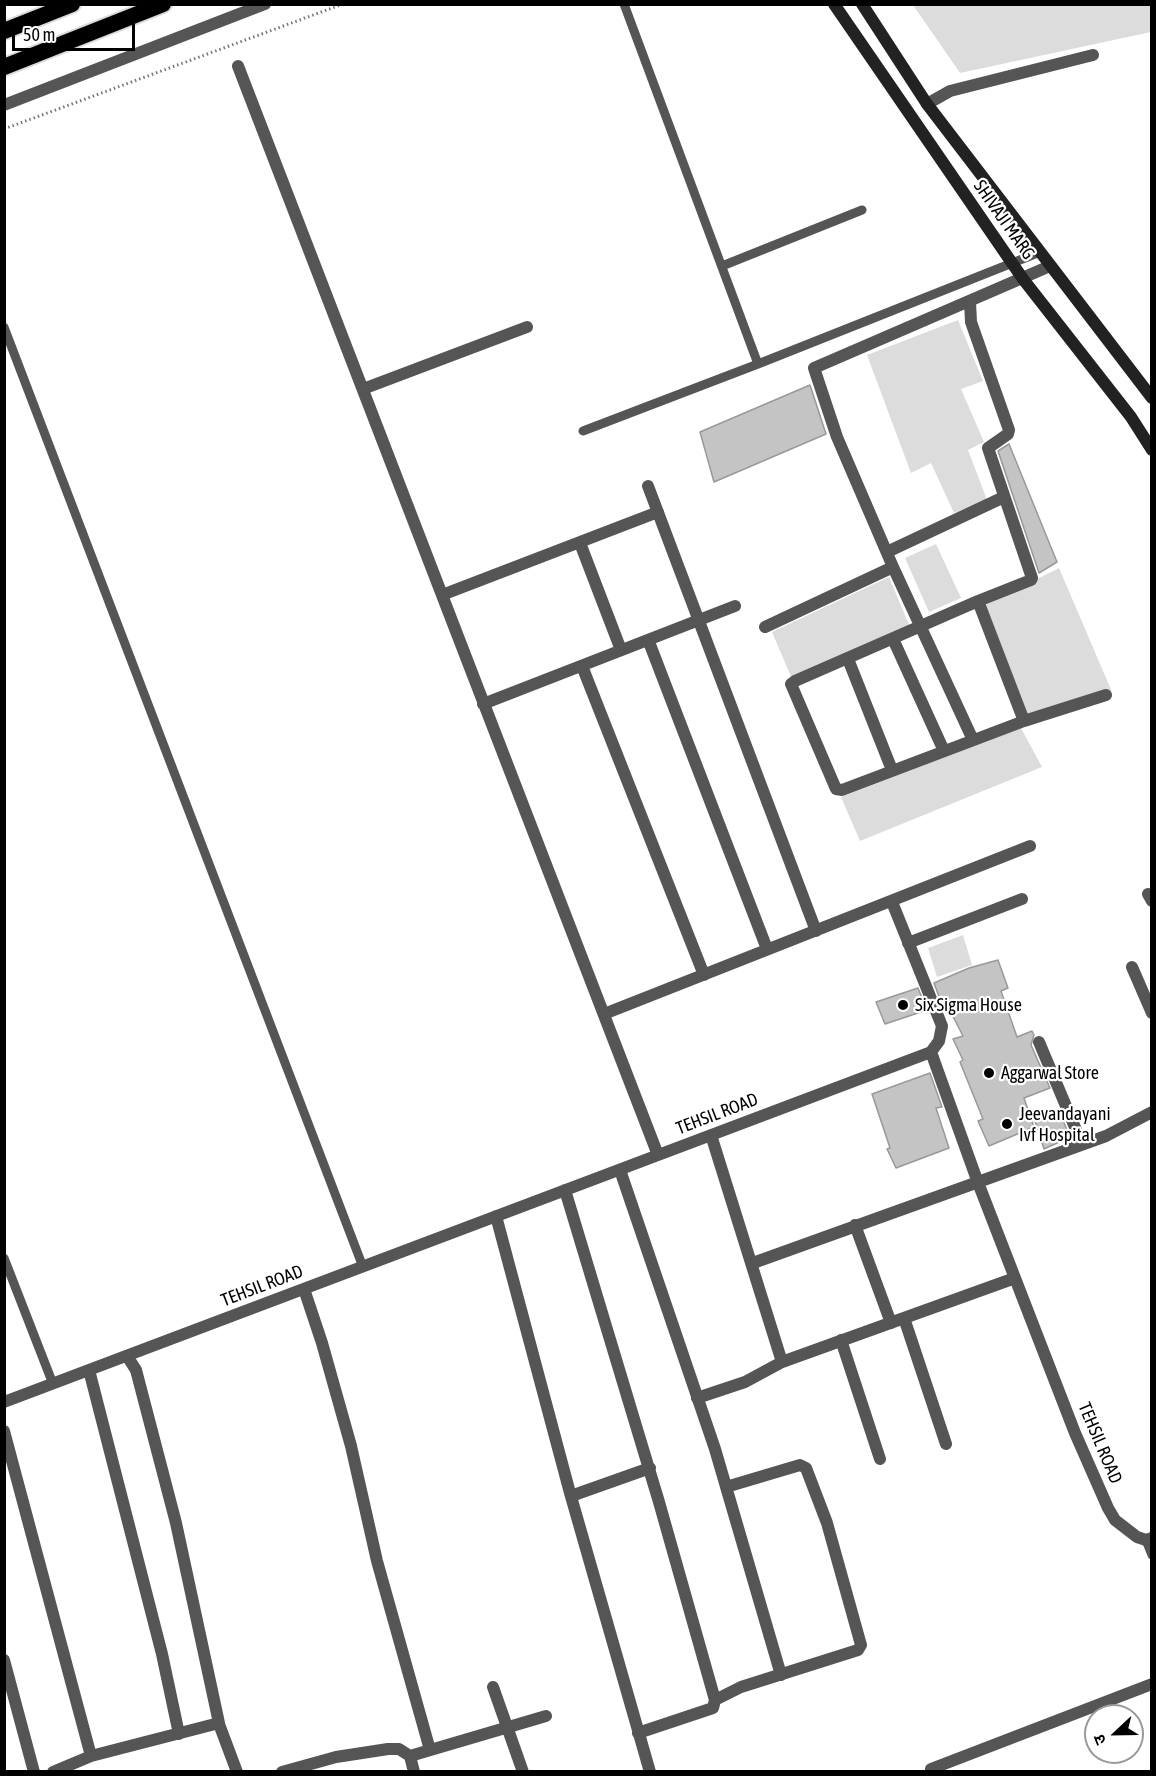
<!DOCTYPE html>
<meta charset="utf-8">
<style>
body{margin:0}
#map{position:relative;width:1156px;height:1776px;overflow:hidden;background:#fff;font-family:"Asap Condensed","Noto Sans Devanagari",sans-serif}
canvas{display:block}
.frame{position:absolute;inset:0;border:6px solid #000;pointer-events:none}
.north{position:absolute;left:1084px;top:1704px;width:60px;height:60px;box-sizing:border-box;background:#fff;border:2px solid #999;border-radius:50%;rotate:248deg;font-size:16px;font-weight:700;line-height:24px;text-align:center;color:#000}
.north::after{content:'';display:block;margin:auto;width:21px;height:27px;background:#000;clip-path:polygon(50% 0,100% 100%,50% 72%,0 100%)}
.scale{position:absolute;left:12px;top:24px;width:123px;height:27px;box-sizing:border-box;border:3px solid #000;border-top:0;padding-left:8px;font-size:18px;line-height:21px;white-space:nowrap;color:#000;-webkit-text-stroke:4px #fff;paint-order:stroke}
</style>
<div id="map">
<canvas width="1156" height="1776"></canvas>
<div class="frame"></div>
<div class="north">उ</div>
<div class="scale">50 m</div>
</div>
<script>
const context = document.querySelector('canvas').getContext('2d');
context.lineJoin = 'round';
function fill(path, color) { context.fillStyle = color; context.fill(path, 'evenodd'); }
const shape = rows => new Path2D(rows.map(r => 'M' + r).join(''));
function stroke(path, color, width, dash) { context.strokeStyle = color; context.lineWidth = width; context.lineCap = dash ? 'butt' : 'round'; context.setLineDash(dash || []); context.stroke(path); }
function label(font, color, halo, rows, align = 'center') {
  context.font = font + ' "Asap Condensed",sans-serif'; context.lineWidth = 4.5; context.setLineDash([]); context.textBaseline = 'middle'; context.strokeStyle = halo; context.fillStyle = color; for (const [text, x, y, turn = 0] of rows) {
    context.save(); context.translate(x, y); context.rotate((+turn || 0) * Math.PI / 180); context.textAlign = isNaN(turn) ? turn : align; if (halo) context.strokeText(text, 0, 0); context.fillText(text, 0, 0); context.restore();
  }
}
const green = shape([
 [913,5,1151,5,1151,32,960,73],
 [958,320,983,381,961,389,984,442,968,450,987,500,954,513,931,463,911,473,867,355],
 [936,544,961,598,929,612,905,558],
 [1059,568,1112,692,1027,727,979,608],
 [889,577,910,627,792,679,772,632],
 [1021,728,1042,767,860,841,841,797],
 [963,935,972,965,937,977,928,948]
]);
const building = shape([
 [810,385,826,434,714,482,700,432,810,385],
 [1009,444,1057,562,1039,573,998,451,1009,444],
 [998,960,1008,988,1001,991,1017,1037,1032,1031,1034,1035,1031,1045,1050,1088,1024,1098,1034,1127,989,1146,978,1121,983,1119,960,1062,963,1060,953,1039,963,1036,946,1003,942,1005,934,983,969,968,998,960],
 [918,988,927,1010,885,1024,876,1002,918,988],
 [930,1073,942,1107,936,1108,949,1148,896,1168,887,1149,890,1148,872,1094,930,1073],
 [1059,1111,1070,1137,1044,1149,1035,1121,1059,1111]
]);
const path = shape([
 [4,129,343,4]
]);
const service = shape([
 [624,4,758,364,1040,252],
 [722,266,862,210],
 [4,327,363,1267],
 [583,431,758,364],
 [4,1258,53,1384],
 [1146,1540,1152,1555]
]);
const minor = shape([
 [238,66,658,1155],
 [927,104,950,91,1093,55],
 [970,302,971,322,1009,430,1008,434,988,448,1032,578,1031,580,978,601,795,681,791,684,836,789,842,790,1024,721,978,601],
 [363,389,527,327],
 [648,486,816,931],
 [580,543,621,650],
 [887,552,1004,497],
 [442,595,658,512],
 [765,627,893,567],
 [893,639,944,751],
 [649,642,767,949],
 [848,659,892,770],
 [582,666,704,975],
 [483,704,735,606],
 [1024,721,1106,695],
 [973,740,893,567,837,437,814,368,1050,266],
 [1148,894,1152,901],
 [892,902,942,1026,939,1041,931,1052],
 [908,943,1022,899],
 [1132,967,1152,1013],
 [604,1014,1030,846],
 [1039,1042,1082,1144],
 [931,1052,977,1180,1075,1433,1108,1508,1115,1520,1137,1537,1146,1540,1152,1538],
 [711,1135,782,1362],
 [620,1170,715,1449,781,1675],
 [565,1190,659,1502,715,1700,713,1708,638,1733],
 [496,1216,570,1493,650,1772],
 [855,1225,891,1323],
 [753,1263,1106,1136,1152,1112],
 [304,1289,322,1343,351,1446,377,1561,430,1750],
 [904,1318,946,1444],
 [841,1340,880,1459],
 [89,1370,162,1654,179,1734],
 [697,1398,745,1382,782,1362,1015,1278],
 [4,1402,931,1052],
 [4,1431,91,1756],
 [571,1496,650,1468],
 [4,1660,34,1772],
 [493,1687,523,1772],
 [715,1700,741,1687,858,1650,861,1645,827,1523,806,1468,800,1465,726,1487],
 [219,1724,237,1772],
 [410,1756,414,1772],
 [931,1769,1152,1684],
 [53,1772,91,1756,219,1723,176,1523,136,1370,127,1356],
 [282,1772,336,1757,388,1749,399,1749,410,1756,546,1716]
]);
const tertiary = shape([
 [4,105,265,4]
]);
const secondary = shape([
 [834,4,1023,279,1131,417,1152,450],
 [862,4,927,104,1152,398]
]);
const trunk = shape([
 [4,31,72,4],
 [4,67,163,4]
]);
const markers = [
 [903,1005,6,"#000"],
 [989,1073,6,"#000"],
 [1007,1124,6,"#000"]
];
const streetNames = [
 ["SHIVAJI MARG",1004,220,55],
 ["TEHSIL ROAD",717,1114,-21],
 ["TEHSIL ROAD",262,1286,-21],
 ["TEHSIL ROAD",1100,1443,67]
];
const poiNames = [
 ["Six Sigma House",915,1005],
 ["Aggarwal Store",1001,1073],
 ["Jeevandayani",1019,1114],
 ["Ivf Hospital",1019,1135]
];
fill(green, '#dcdcdc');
fill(building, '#c4c4c4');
stroke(building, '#999', 1.5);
stroke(trunk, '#dbdbdb', 20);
stroke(path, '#777', 3, [1.5, 3]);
stroke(service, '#555', 9);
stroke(minor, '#555', 12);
stroke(tertiary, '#555', 12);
stroke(secondary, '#222', 12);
stroke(trunk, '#000', 16);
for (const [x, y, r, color] of markers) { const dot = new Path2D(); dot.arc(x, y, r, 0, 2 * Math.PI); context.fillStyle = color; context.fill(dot); stroke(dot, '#fff', 2); }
label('18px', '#000', '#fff', streetNames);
label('18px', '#000', '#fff', poiNames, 'left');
</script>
